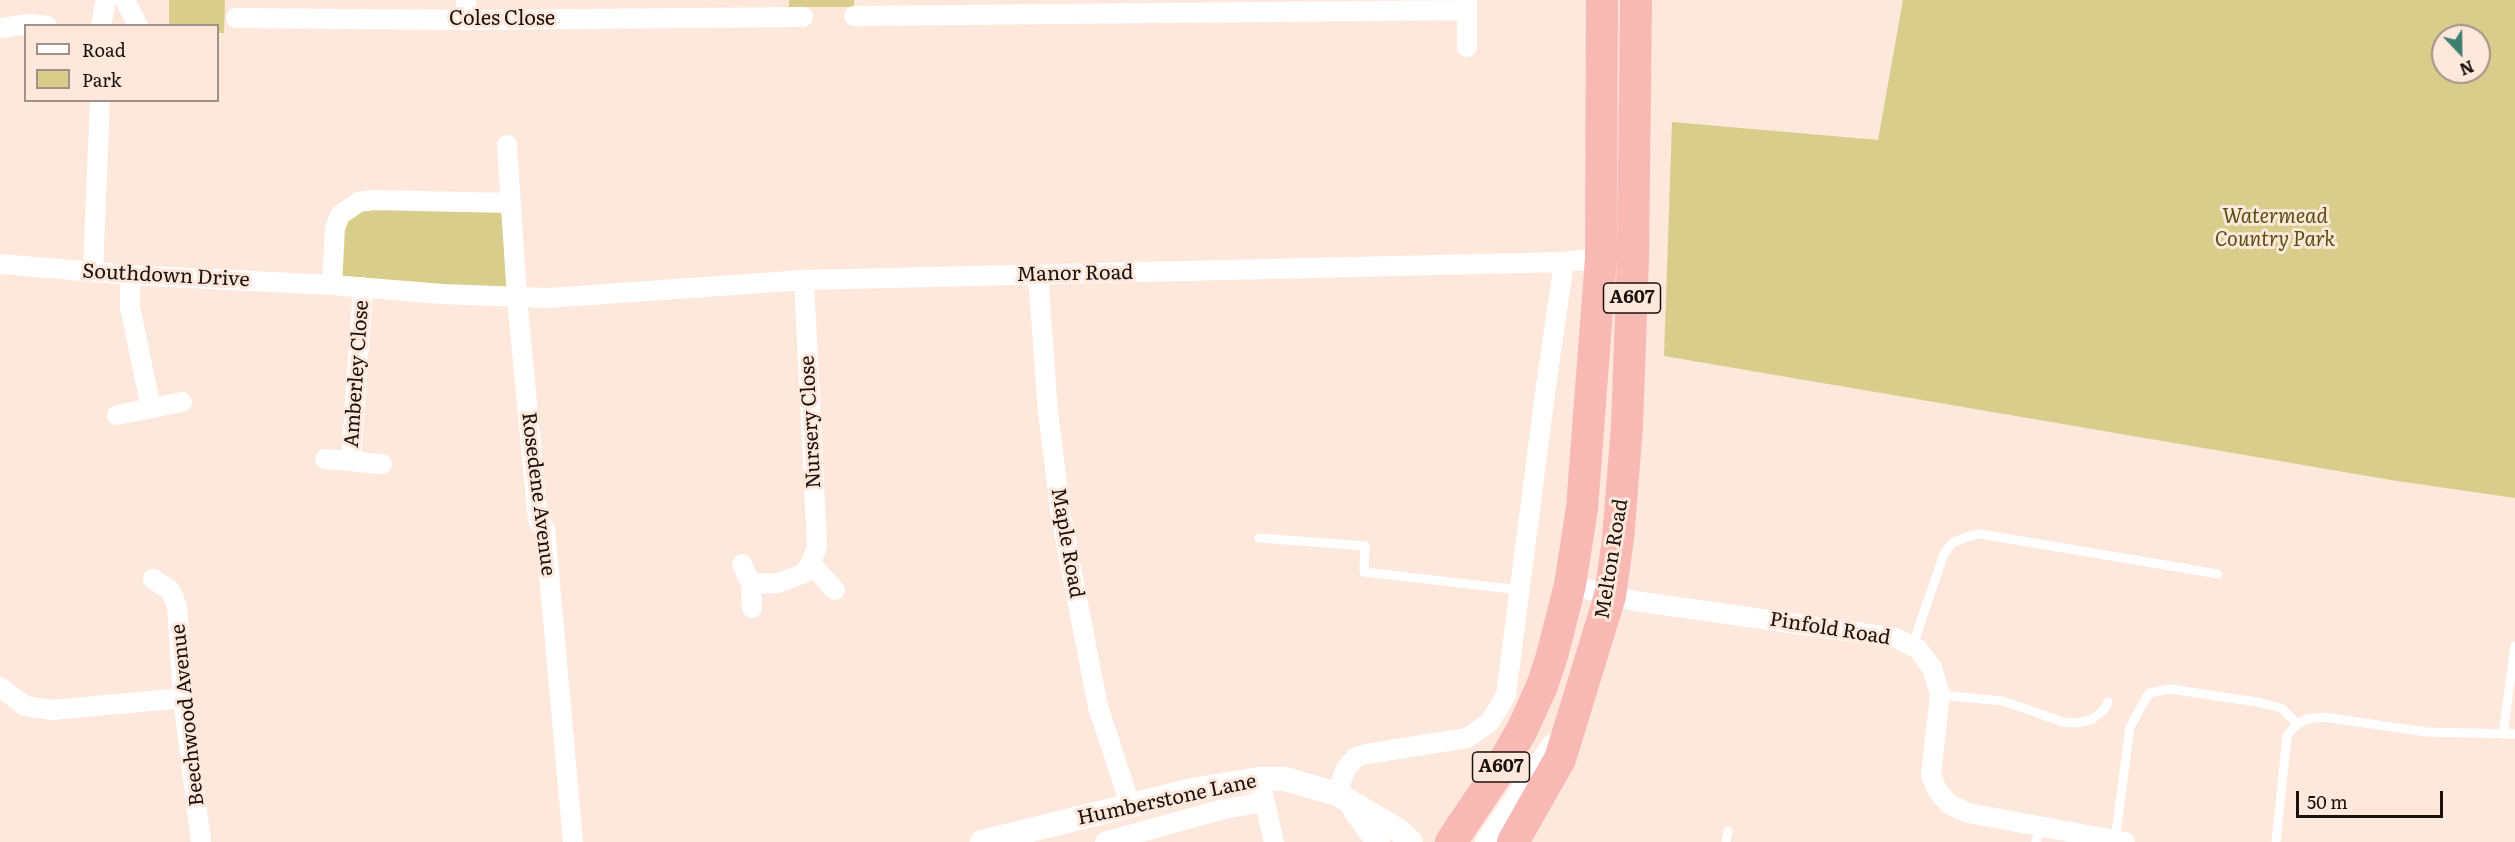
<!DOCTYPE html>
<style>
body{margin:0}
#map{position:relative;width:2515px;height:842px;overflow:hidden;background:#fee7db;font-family:Literata,serif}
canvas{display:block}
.legend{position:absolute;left:24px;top:24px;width:195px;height:78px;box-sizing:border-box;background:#fee7db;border:2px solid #a39188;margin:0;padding:8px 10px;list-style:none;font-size:18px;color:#1a110c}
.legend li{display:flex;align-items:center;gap:12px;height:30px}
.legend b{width:30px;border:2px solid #a39188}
.north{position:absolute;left:2431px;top:24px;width:60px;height:60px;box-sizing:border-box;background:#fee7db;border:2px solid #a39188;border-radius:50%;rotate:158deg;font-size:16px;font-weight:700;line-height:24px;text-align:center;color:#1a110c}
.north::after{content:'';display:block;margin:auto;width:21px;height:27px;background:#3d7e6e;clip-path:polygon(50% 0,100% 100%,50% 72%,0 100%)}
.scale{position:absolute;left:2296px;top:791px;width:147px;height:27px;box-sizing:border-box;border:3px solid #1a110c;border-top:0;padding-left:8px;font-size:18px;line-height:21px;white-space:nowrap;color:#1a110c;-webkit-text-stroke:4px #fee7db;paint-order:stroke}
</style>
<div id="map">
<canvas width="2515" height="842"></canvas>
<ul class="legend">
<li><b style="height:8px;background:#fff"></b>Road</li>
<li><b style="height:16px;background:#d9cd8c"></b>Park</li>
</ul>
<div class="north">N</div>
<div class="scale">50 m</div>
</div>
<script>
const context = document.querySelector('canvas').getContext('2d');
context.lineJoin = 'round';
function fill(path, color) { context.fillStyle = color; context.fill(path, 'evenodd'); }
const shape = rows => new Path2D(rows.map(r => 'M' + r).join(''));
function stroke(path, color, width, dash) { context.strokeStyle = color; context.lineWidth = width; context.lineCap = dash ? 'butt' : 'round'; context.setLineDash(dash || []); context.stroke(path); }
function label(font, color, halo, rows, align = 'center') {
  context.font = font + ' Literata,serif'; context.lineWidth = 6; context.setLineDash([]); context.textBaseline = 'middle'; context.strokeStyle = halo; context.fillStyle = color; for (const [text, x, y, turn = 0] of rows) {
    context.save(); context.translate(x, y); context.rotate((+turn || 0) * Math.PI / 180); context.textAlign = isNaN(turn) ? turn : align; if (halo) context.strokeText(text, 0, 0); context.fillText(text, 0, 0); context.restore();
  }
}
const green = shape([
 [169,0,225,0,224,33,218,33,218,26,169,25],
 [789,0,854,0,854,7,789,7],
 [1903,0,2515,0,2515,498,2397,481,1664,356,1672,122,1878,140],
 [2443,36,2479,36,2479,72,2443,72],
 [511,203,517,298,332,285,349,207]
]);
const service = shape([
 [1259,538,1365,546,1364,572,1520,590],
 [1912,647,1944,554,1952,543,1966,537,1980,534,2218,574],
 [1940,695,2003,701,2063,722,2076,723,2091,720,2103,711,2108,702],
 [2503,734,2515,646],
 [2115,840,2130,727,2149,693,2170,689,2257,702,2281,708,2298,724],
 [1726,842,1728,831],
 [2036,842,2040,826],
 [2276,842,2287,736,2295,726,2307,719,2323,717,2426,732,2515,734]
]);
const minor = shape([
 [125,0,138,26],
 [1467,0,1467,47],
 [854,16,1467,10],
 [236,18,466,20,803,17],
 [466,20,466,0],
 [101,26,106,0],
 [0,28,30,24,47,26],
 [507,145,517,298,538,520,545,529,573,842],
 [0,264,130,275,332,285,442,294,549,298,804,280,1564,262,1610,257],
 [93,272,100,100],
 [130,275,130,307,151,408],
 [1038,275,1048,412,1061,516,1098,707,1130,804],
 [332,285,335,228,340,215,359,202,373,200,511,203],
 [117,415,182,402],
 [325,459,382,464],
 [351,460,363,287],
 [742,564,751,584,752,608],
 [811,564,835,590],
 [153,579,170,590,177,606,183,698,201,842],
 [751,584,778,583,802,574,811,564,817,546,804,280],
 [1570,585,1635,601,1896,638,1918,649,1932,668,1940,695,1931,775,1937,790,1949,804,1968,813,2125,842],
 [0,687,25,706,52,710,183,698],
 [1262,790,1274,842],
 [1337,794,1345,770,1356,757,1366,754,1467,738,1490,722,1506,695,1546,386,1564,262],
 [1105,842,1224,809,1264,802],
 [1485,842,1552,744]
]);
const tertiary = shape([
 [1354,809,1378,842],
 [982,842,1197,789,1259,779,1285,779,1337,794,1398,830,1411,842]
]);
const trunk = shape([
 [1451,842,1496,775,1522,730,1542,686,1552,656,1570,585,1582,508,1601,258,1602,0],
 [1513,842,1560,759,1610,596,1618,539,1627,426,1633,257,1636,0]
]);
const shields = [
 [1632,298,57],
 [1501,767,57]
];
const shieldNames = [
 ["A607",1632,298],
 ["A607",1501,767]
];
const streetNames = [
 ["Coles Close",502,19],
 ["Manor Road",1075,274,-1],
 ["Southdown Drive",166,276,3],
 ["Amberley Close",357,374,-86],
 ["Nursery Close",811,422,-93],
 ["Rosedene Avenue",538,494,83],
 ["Maple Road",1067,543,80],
 ["Melton Road",1612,559,-81],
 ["Pinfold Road",1830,629,9],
 ["Beechwood Avenue",188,715,-96],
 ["Humberstone Lane",1167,800,-12]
];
const parkNames = [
 ["Watermead",2275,217],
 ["Country Park",2275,240]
];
fill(green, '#d9cd8c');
stroke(service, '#fff', 9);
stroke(minor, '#fff', 20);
stroke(tertiary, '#fff', 24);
stroke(trunk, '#f8b8b4', 32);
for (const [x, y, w] of shields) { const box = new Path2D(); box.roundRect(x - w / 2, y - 15, w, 30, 4.5); context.fillStyle = '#fee7db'; context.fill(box); stroke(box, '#1a110c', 1.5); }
label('bold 18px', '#1a110c', null, shieldNames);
label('20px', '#1a110c', '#fee7db', streetNames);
label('italic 20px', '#5a4f0c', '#fee7db', parkNames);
</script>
